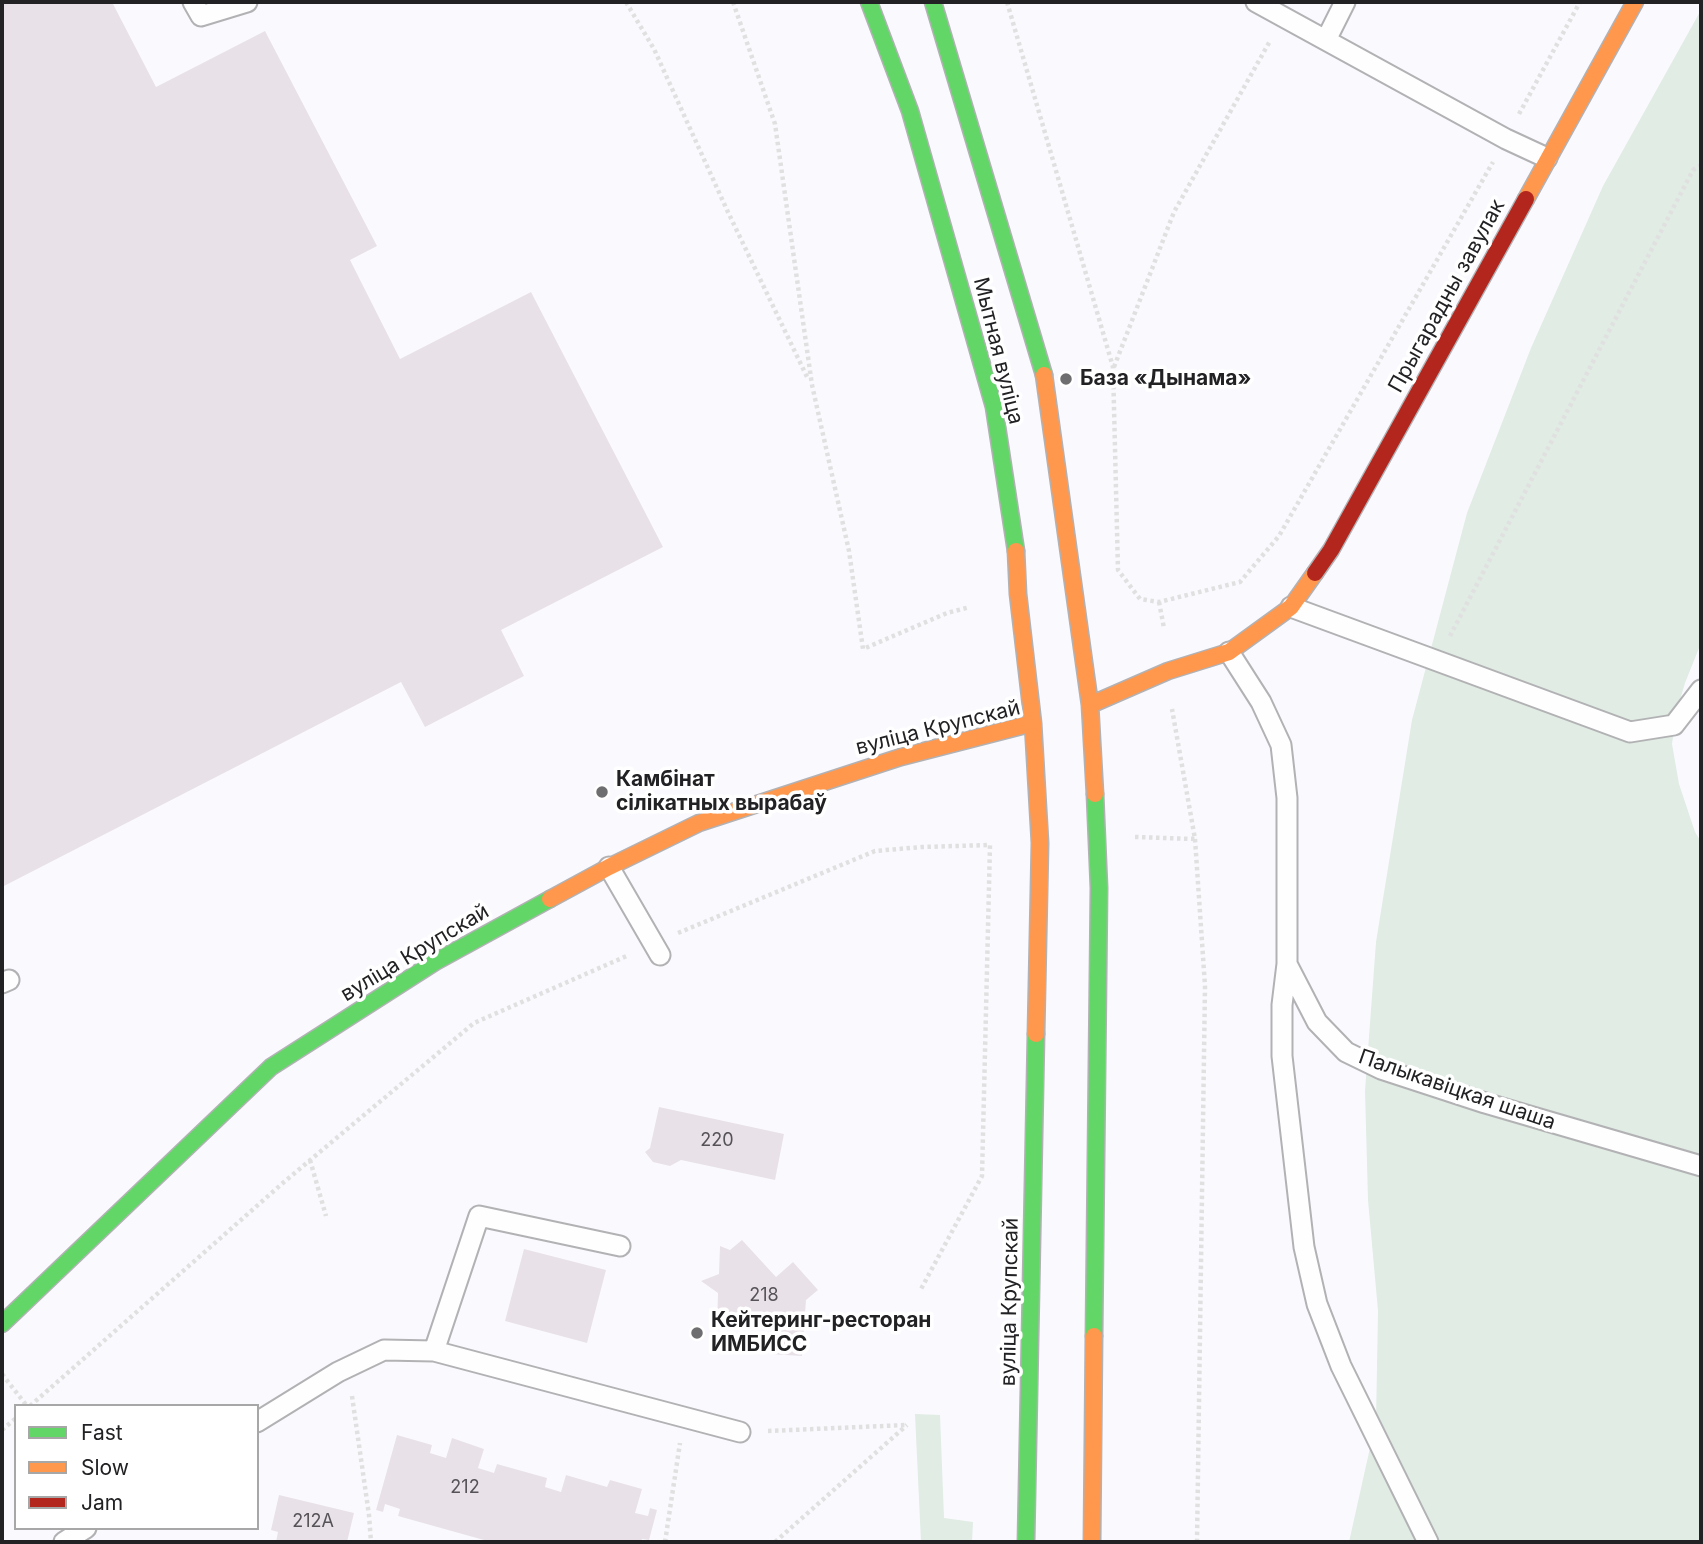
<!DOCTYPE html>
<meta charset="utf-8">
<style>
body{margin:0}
#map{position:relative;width:1703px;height:1544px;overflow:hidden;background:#fafafe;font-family:Inter,sans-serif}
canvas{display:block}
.frame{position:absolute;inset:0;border:4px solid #222225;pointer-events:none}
.legend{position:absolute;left:14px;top:1404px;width:245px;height:126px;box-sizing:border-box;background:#fff;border:2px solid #a7a7a8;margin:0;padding:9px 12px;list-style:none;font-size:21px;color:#222225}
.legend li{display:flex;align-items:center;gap:14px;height:35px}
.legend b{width:35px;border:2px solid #a7a7a8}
</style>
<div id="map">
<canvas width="1703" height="1544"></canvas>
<div class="frame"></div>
<ul class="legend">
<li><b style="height:9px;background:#63d668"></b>Fast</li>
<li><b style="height:9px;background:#ff974d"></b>Slow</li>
<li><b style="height:9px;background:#b3261e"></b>Jam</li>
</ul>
</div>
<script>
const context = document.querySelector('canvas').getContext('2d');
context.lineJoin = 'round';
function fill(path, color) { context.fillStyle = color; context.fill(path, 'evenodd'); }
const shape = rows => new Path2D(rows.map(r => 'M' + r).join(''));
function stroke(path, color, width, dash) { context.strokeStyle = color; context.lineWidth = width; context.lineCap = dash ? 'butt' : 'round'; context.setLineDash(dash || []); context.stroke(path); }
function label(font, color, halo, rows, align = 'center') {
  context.font = font + ' Inter,sans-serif'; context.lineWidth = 7; context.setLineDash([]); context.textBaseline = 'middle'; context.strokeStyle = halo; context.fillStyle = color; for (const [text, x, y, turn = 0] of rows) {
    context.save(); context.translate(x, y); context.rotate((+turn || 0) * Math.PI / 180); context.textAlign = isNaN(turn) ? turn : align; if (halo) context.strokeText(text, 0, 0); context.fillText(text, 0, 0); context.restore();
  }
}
const green = shape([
 [1701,10,1701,643,1685,683,1677,710,1672,744,1679,784,1695,832,1701,842,1701,1542,1349,1542,1376,1421,1378,1311,1368,1200,1365,1091,1376,942,1412,720,1467,513,1531,348,1603,186],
 [915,1414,940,1415,944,1518,973,1522,972,1542,921,1542]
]);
const building = shape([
 [2,2,112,2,156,87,265,31,377,246,350,260,400,359,531,292,663,547,501,630,524,676,425,727,401,682,2,887],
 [659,1107,784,1134,775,1180,681,1160,670,1166,653,1162,645,1152,650,1148],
 [742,1240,776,1277,793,1262,818,1290,806,1300,802,1356,769,1354,771,1326,717,1326,718,1293,701,1281,719,1274,720,1246,730,1250],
 [524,1249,606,1270,587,1343,505,1321],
 [397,1435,432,1445,430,1453,446,1458,452,1438,484,1449,478,1468,494,1473,497,1464,547,1478,545,1487,561,1492,566,1475,607,1487,610,1480,642,1489,635,1513,648,1516,650,1508,657,1510,649,1540,642,1539,641,1542,491,1542,398,1516,400,1509,385,1504,383,1512,376,1510],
 [279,1495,354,1513,347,1542,276,1542,278,1532,271,1530]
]);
const path = shape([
 [626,2,654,49,727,210,808,379],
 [733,2,775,124,812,385,849,551,863,649,947,613,970,607],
 [1007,2,1113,367,1118,570,1140,599,1159,602,1240,582,1279,536,1493,162],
 [1519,114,1580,2],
 [1114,367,1174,212,1270,41],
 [1159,602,1164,628],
 [1450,636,1693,170,1701,165],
 [1135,837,1195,839,1172,709],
 [1195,839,1205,986,1197,1542],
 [678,933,875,851,922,847,990,845,982,1176,921,1289],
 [310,1160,326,1216],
 [2,1374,27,1406],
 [352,1396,369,1515,371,1542],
 [30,1406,284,1182,474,1023,629,955],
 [2,1430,16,1418],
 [768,1431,906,1425],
 [665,1542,680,1443],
 [775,1542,907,1425]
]);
const lane = shape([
 [193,2,201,16,247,2],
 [1256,2,1506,139,1547,158],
 [1326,40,1345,2],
 [1291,607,1630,732,1674,725,1701,690],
 [1229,652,1261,702,1281,745,1287,798,1287,964,1317,1022,1346,1052,1381,1069,1485,1103,1701,1166],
 [609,867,660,955],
 [1287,964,1282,1005,1282,1056,1304,1247,1317,1304,1341,1366,1428,1542],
 [2,983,9,980],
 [434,1351,479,1216,620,1246],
 [257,1422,338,1372,384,1350,434,1351,740,1432],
 [64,1542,86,1528]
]);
const fast = shape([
 [869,2,910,111,994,407,1016,551],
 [933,2,1044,375],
 [2,1324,271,1067,435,962,550,899],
 [1094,1336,1099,888,1095,794],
 [1026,1542,1036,1034]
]);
const slow = shape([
 [1526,199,1635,2],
 [1044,375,1090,705,1095,794],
 [1016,551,1018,594,1033,723,1040,843,1036,1034],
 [1090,705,1168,671,1229,652,1291,607,1315,573],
 [550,899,609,867,699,823,901,757,1033,723],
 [1092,1542,1094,1336]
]);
const jam = shape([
 [1315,573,1331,550,1526,199]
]);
const markers = [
 [1066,379,7,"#6e6e71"],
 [602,792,7,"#6e6e71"],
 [697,1333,7,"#6e6e71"]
];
const numberNames = [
 ["220",717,1141],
 ["218",764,1296],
 ["212",465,1488],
 ["212А",313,1522]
];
const streetNames = [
 ["Прыгарадны завулак",1447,296,-61],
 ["Мытная вуліца",998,351,76],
 ["вуліца Крупскай",938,728,-14],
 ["вуліца Крупскай",415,953,-31],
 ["Палыкавіцкая шаша",1457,1090,19],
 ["вуліца Крупскай",1010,1302,-89]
];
const poiNames = [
 ["База «Дынама»",1080,379],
 ["Камбінат",616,780],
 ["сілікатных вырабаў",616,804],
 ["Кейтеринг-ресторан",711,1321],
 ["ИМБИСС",711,1345]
];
fill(green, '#e0ece4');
fill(building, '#e9e1e8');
stroke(lane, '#b2b2b5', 23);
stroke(fast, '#b2b2b5', 19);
stroke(slow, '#b2b2b5', 19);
stroke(jam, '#b2b2b5', 19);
stroke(path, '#e0e0e1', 4.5, [3.5, 3.5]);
stroke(lane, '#fefeff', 19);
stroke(fast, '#63d668', 16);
stroke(slow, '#ff974d', 16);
stroke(jam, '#b3261e', 16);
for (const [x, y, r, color] of markers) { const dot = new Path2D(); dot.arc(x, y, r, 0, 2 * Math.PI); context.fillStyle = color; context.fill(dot); stroke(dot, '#fff', 2.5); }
label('18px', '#555357', null, numberNames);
label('21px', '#222225', '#fff', streetNames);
label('bold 21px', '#222225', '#fff', poiNames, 'left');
</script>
